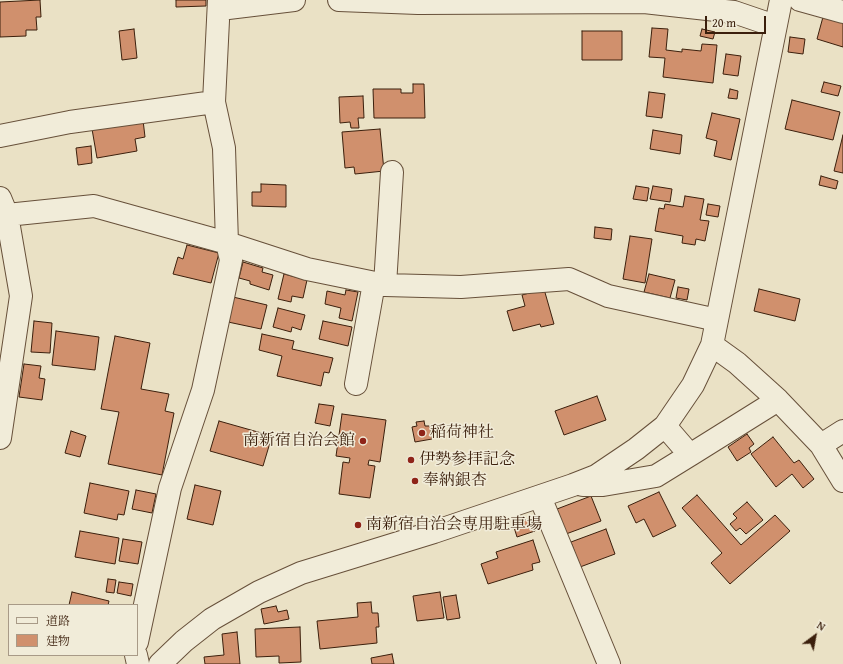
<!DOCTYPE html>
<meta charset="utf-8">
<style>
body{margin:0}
#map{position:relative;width:843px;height:664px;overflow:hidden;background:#eae1c5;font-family:"Gentium Book Plus","Noto Serif JP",serif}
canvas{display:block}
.legend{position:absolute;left:8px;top:604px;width:130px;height:52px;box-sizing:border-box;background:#f1ecd9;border:1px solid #a89a87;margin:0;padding:5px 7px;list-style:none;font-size:12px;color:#3b1f0c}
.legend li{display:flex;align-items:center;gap:8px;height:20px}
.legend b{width:20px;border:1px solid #a89a87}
.north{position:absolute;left:795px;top:616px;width:40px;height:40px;-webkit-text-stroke:3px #f1ecd9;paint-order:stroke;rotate:32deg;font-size:11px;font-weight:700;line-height:16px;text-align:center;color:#3b1f0c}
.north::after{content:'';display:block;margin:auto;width:14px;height:18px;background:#3b1f0c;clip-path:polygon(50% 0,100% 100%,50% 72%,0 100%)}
.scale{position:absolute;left:705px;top:16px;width:61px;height:18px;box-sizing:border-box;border:2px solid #3b1f0c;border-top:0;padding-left:5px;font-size:12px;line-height:14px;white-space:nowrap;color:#3b1f0c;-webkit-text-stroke:3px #f1ecd9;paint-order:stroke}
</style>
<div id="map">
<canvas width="843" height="664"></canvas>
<ul class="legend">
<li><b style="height:5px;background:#f1ecd9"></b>道路</li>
<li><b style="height:11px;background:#d0906d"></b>建物</li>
</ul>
<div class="north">N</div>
<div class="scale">20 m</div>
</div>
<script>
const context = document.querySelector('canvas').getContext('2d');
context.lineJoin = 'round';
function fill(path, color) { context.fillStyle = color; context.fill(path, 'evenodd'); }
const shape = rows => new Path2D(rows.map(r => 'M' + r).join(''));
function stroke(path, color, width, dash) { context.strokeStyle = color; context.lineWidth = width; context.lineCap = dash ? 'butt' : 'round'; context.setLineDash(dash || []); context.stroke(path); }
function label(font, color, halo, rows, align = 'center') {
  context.font = font + ' "Gentium Book Plus","Noto Serif JP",serif'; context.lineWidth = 3; context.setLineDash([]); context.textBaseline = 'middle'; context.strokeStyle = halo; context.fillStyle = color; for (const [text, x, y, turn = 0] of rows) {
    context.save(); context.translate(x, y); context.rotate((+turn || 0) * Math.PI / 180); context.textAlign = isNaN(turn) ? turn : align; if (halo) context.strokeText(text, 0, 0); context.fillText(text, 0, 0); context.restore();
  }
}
const building = shape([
 [40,0,41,17,36,17,37,30,26,30,26,36,0,37,0,2,40,0],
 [176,0,206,0,206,6,176,7,176,0],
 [823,17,843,23,843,47,817,39,823,17],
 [652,28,668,29,666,50,682,52,682,49,701,51,702,44,717,45,713,83,663,77,665,58,649,57,652,28],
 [134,29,137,58,122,60,119,31,134,29],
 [702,29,715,32,713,39,700,36,702,29],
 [582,31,622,31,622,60,582,60,582,31],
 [790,37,805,39,803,54,788,52,790,37],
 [726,54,741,56,738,76,723,74,726,54],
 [824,82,841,86,838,96,821,92,824,82],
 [413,84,424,84,425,118,374,118,373,89,401,89,401,93,413,93,413,84],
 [730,89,738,91,737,99,728,98,730,89],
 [649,92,665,94,662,118,646,116,649,92],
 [363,96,364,118,358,118,359,128,351,128,350,122,340,123,339,97,363,96],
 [792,100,840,112,833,140,785,129,792,100],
 [712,113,740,119,731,160,714,156,717,141,706,138,712,113],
 [143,120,145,137,135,139,137,151,97,158,92,129,143,120],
 [380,129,384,171,355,174,354,167,345,168,342,132,380,129],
 [653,130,682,135,680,154,650,149,653,130],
 [843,135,843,173,834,171,843,135],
 [91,146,92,163,78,165,76,148,91,146],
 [821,176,838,181,836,189,819,185,821,176],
 [261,184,286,185,286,207,252,206,252,192,261,192,261,184],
 [636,186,649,188,647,201,633,199,636,186],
 [653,186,672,189,670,202,650,199,653,186],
 [685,196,704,199,700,220,709,221,705,241,696,239,695,245,682,243,683,236,655,231,659,208,664,209,665,204,683,207,685,196],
 [708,204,720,206,718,217,706,215,708,204],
 [595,227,612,229,611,240,594,238,595,227],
 [630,236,652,239,645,283,623,279,630,236],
 [187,245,219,253,211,283,173,274,178,257,183,259,187,245],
 [243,262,263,268,262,272,273,275,269,290,250,284,250,281,239,278,243,262],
 [284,274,307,280,303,298,292,296,291,302,278,299,284,274],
 [649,274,675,280,670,298,644,292,649,274],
 [678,287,689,289,687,300,676,298,678,287],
 [544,289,554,324,541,327,540,324,513,331,507,311,525,306,522,295,544,289],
 [759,289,800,299,795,321,754,311,759,289],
 [346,290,358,292,352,321,339,318,341,308,325,304,327,291,345,295,346,290],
 [233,297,267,305,261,329,228,322,233,297],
 [278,308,305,315,301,330,292,327,291,332,273,327,278,308],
 [34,321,52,323,50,353,31,352,34,321],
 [323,321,352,327,348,346,319,339,323,321],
 [56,331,99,337,95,370,52,365,56,331],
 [262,334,294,341,292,349,333,358,329,373,324,372,321,386,277,376,282,356,259,350,262,334],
 [115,336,150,343,141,389,169,394,165,411,174,413,162,475,108,464,119,412,101,409,115,336],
 [24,364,41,366,39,378,45,379,42,400,19,397,24,364],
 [597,396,606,420,564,435,555,411,597,396],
 [319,404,334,406,330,426,315,423,319,404],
 [342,414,386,420,380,462,369,460,368,465,375,466,370,498,339,494,343,462,349,463,350,458,336,456,342,414],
 [219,421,272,436,263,466,210,451,219,421],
 [424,421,425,426,430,426,432,439,415,442,412,427,417,426,416,422,424,421],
 [71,431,86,436,80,457,65,453,71,431],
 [747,434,754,444,749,448,751,452,737,461,728,447,747,434],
 [773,437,794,463,799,460,814,479,803,488,792,474,776,487,751,454,773,437],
 [90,483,129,491,124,515,118,514,117,520,84,513,90,483],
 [195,485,221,491,213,525,187,519,195,485],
 [136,490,156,494,152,513,132,509,136,490],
 [659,492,676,526,653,537,644,519,636,523,628,506,659,492],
 [697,495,741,545,775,515,790,531,730,584,711,563,722,553,682,508,697,495],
 [591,496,601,521,566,534,557,509,591,496],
 [747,502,763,520,746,534,740,528,736,531,730,524,737,518,733,514,747,502],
 [531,518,535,531,517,537,513,524,531,518],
 [606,529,615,554,580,567,571,542,606,529],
 [80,531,119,538,115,564,75,557,80,531],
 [123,539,142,542,138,564,119,561,123,539],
 [533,540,540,562,532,564,533,570,488,584,481,564,498,558,496,552,533,540],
 [108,579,116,580,114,593,106,592,108,579],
 [119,582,133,584,131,596,117,593,119,582],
 [72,592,109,601,108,605,69,605,72,592],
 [440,592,444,618,417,621,413,596,440,592],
 [456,595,460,618,447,620,443,597,456,595],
 [371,602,372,613,378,613,379,627,376,627,377,643,320,649,317,621,358,617,357,603,371,602],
 [276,606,278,612,287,610,289,619,264,624,261,609,276,606],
 [300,627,301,662,279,663,279,656,256,657,255,629,300,627],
 [237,632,240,664,205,664,204,657,224,655,222,634,237,632],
 [392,654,394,664,372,664,371,658,392,654]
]);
const minor = shape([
 [339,0,418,3,644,2,734,12,775,26],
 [800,0,843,12],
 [220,9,294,0],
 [0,136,70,122,214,102],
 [0,198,7,215,21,296,0,438],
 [7,215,94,206,227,243,307,269,385,285,461,287,569,279,608,296,717,320],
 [385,285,392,172],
 [712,345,737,363,778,400,821,445,843,481],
 [356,384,374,283],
 [821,445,843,431],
 [690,455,778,400],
 [583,485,603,485,656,476,690,455,665,426],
 [540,497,609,664],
 [137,642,170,488,203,390,231,260,227,243,224,148,214,102,219,0],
 [136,655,138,664],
 [160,664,184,641,212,619,259,592,301,573,434,532,573,485,596,476,636,449,665,426,693,385,712,345,781,0]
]);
const markers = [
 [422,433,4,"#8f2418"],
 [363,441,4,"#8f2418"],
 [411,460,4,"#8f2418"],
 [415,481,4,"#8f2418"],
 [358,525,4,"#8f2418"]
];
const poiNames = [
 ["稲荷神社",430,433],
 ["南新宿自治会館",355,441,"right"],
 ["伊勢参拝記念",419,460],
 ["奉納銀杏",423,481],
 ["南新宿自治会専用駐車場",366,525]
];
fill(building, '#d0906d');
stroke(building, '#3b1f0c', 1);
stroke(minor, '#67503a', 24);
stroke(minor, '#f1ecd9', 22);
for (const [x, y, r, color] of markers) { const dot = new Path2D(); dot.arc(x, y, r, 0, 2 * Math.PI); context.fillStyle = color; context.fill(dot); stroke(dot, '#f1ecd9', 1.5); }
label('16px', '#3b1f0c', '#f1ecd9', poiNames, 'left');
</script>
